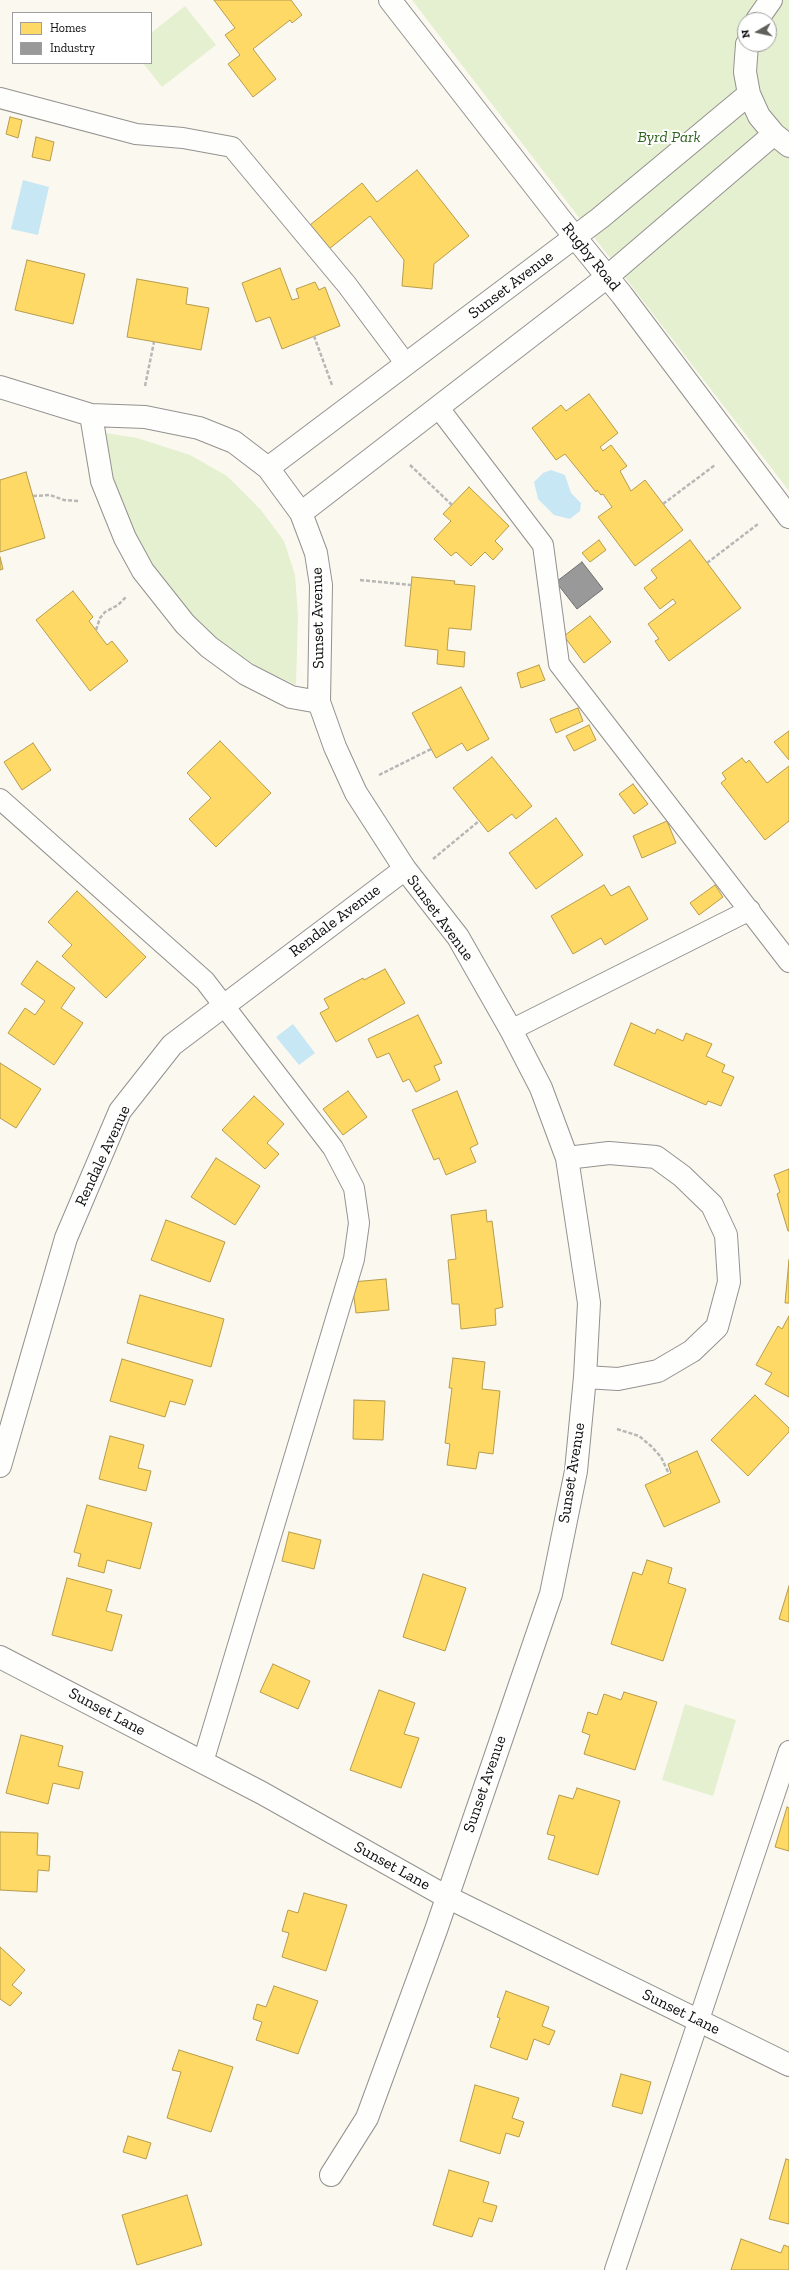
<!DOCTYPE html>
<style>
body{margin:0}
#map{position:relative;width:789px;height:2270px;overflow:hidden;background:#fbf8f0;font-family:"Zilla Slab",serif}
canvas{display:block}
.legend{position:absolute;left:12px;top:12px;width:140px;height:52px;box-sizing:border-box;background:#fff;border:1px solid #9e9e9e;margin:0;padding:5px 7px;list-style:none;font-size:12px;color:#0c0c0c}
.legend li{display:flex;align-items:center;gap:8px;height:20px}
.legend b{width:20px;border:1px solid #9e9e9e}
.north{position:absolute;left:737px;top:12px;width:40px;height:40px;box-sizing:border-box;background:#fff;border:1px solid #9e9e9e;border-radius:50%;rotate:261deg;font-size:11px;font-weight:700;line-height:16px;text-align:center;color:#0c0c0c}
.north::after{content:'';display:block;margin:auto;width:14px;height:18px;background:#605f5c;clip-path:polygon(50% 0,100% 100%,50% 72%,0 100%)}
</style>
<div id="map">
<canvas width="789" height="2270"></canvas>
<ul class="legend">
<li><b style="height:11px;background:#ffd966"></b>Homes</li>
<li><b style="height:11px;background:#999"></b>Industry</li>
</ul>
<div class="north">N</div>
</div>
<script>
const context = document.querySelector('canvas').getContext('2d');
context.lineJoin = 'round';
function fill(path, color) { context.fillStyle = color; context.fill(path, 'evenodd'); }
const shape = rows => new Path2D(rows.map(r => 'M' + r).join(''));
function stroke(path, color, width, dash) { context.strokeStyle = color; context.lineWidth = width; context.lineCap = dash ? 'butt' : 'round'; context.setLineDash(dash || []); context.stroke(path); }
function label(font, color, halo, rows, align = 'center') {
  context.font = font + ' "Zilla Slab",serif'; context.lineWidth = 4; context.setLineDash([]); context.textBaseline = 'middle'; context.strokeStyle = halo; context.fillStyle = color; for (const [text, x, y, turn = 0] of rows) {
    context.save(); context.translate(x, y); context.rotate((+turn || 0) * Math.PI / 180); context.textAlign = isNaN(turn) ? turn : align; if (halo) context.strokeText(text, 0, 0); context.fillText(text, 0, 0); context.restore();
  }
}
const green = shape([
 [412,0,789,0,789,491],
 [745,20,769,20,769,44,745,44],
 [185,6,216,45,162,87,143,63,151,63,151,33],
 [106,433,137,438,190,455,227,476,261,510,284,541,295,575,298,616,296,685,258,667,217,639,176,599,147,558,123,512,109,470],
 [685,1704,736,1720,713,1796,662,1780]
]);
const water = shape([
 [23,180,49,187,38,235,11,229],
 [551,470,565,475,571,493,581,503,580,511,570,519,554,515,538,499,534,482,543,473],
 [293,1024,315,1053,299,1065,276,1037]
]);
const homes = shape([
 [214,0,291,0,302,15,292,23,290,20,253,49,276,79,253,97,228,64,240,55,225,35,235,28,214,0],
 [10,117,22,120,18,138,6,134,10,117],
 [36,137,54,142,50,161,32,157,36,137],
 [417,170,469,236,434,264,432,289,402,286,404,260,370,216,329,249,310,225,362,183,377,202,417,170],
 [27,260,85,274,73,324,15,310,27,260],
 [280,268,292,300,299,298,296,289,315,282,319,290,325,287,340,326,282,349,270,317,256,322,242,283,280,268],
 [137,279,188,288,186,304,209,308,201,350,127,337,137,279],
 [589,394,618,433,600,447,603,451,611,445,627,466,620,471,631,491,645,480,683,530,635,566,598,517,612,507,603,494,601,495,597,490,596,492,565,454,556,460,532,428,561,405,566,411,589,394],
 [26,472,45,538,0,552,0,480,26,472],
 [469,487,509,526,495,541,503,549,493,560,485,552,471,566,456,552,451,556,434,539,451,521,443,514,469,487],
 [599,540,606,550,590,562,582,553,599,540],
 [690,540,741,608,669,661,655,641,659,639,648,624,676,603,673,599,660,609,644,588,657,578,651,570,690,540],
 [0,557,3,569,0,570,0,557],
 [412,577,455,581,454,584,475,586,471,630,449,628,447,650,465,652,464,667,437,664,438,650,405,646,412,577],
 [73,591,93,617,89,621,107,645,112,641,128,661,90,691,36,620,73,591],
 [590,616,611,642,584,663,564,636,590,616],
 [539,665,545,680,521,688,517,673,539,665],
 [461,687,489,739,467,751,462,743,436,758,412,713,461,687],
 [578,708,583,721,556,733,550,719,578,708],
 [589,725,596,740,574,751,566,736,589,725],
 [789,731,789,760,774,742,789,731],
 [220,741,271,793,216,847,189,819,211,798,187,773,220,741],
 [33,743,51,770,22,790,4,762,33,743],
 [492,757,532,806,516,819,512,814,488,832,453,788,492,757],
 [742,758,746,763,749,760,767,783,789,766,789,821,765,840,721,783,726,779,722,773,742,758],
 [633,784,648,804,634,814,619,794,633,784],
 [556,818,583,855,536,889,509,853,556,818],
 [667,821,676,843,642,858,633,836,667,821],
 [604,885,611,896,629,886,648,919,605,945,601,938,573,954,551,916,604,885],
 [715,885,723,897,699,915,690,903,715,885],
 [77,891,146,957,106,998,62,956,72,945,48,922,77,891],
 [37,961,75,988,61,1008,83,1023,54,1065,8,1033,25,1008,35,1015,45,1001,21,984,37,961],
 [385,969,405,1003,336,1042,320,1013,329,1008,324,999,363,978,364,980,385,969],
 [418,1015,442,1063,434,1066,440,1080,416,1092,409,1079,403,1082,389,1053,377,1058,368,1039,418,1015],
 [631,1023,655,1034,657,1029,683,1041,686,1033,712,1044,706,1056,725,1065,722,1072,734,1077,721,1106,708,1101,706,1105,614,1065,631,1023],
 [0,1063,41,1089,16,1128,0,1118,0,1063],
 [348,1091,367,1117,343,1135,323,1109,348,1091],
 [457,1091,478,1144,470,1148,476,1162,446,1175,439,1158,434,1160,412,1110,457,1091],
 [254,1096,284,1124,267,1143,279,1154,265,1169,222,1130,254,1096],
 [216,1158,260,1186,235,1225,191,1197,216,1158],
 [789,1169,789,1231,788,1231,777,1194,780,1192,774,1175,789,1169],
 [486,1210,487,1222,492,1221,503,1307,495,1309,496,1325,461,1329,459,1304,452,1304,448,1260,456,1259,451,1215,486,1210],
 [166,1220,225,1242,210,1282,151,1260,166,1220],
 [789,1260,789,1303,785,1303,789,1260],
 [386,1279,389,1310,356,1313,352,1282,386,1279],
 [140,1295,224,1319,211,1367,127,1343,140,1295],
 [789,1316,789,1397,765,1384,772,1373,756,1365,778,1326,782,1329,789,1316],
 [453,1358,485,1362,482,1389,500,1391,493,1454,479,1452,476,1469,447,1465,450,1444,445,1443,452,1388,449,1388,453,1358],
 [122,1359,193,1380,185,1405,170,1401,165,1417,110,1401,122,1359],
 [755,1395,789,1428,789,1432,748,1476,711,1440,755,1395],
 [354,1400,385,1401,383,1440,353,1439,354,1400],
 [110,1436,144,1445,138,1468,151,1471,146,1491,99,1479,110,1436],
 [697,1451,720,1502,664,1527,645,1485,671,1473,668,1464,697,1451],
 [87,1505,152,1523,140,1569,107,1560,104,1573,78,1566,81,1554,74,1552,87,1505],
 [289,1532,321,1540,314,1569,282,1561,289,1532],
 [647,1560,672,1568,668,1583,686,1589,663,1661,611,1644,633,1572,642,1575,647,1560],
 [423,1574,466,1588,445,1651,403,1637,423,1574],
 [67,1578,112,1590,106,1611,122,1615,112,1651,52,1635,67,1578],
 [789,1586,789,1622,779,1619,789,1586],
 [273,1664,310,1681,298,1709,260,1692,273,1664],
 [379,1690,415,1703,404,1734,419,1738,401,1788,350,1770,379,1690],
 [624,1692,657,1702,635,1770,584,1754,590,1735,582,1732,588,1712,597,1715,604,1694,621,1700,624,1692],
 [21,1735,63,1746,58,1766,83,1772,79,1789,53,1783,48,1804,6,1793,21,1735],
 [577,1788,620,1801,598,1875,548,1859,555,1836,547,1834,559,1795,573,1799,577,1788],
 [787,1807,789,1808,789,1851,775,1847,787,1807],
 [0,1832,38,1833,37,1855,50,1856,49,1871,38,1870,37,1892,0,1890,0,1832],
 [304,1893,347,1905,326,1971,282,1957,289,1933,282,1931,288,1910,298,1913,304,1893],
 [0,1947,25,1970,12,1985,22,1993,10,2006,0,1999,0,1947],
 [274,1986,318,2001,298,2054,256,2040,262,2022,253,2019,257,2004,266,2007,274,1986],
 [506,1991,549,2007,542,2026,555,2031,549,2045,534,2039,527,2060,490,2047,500,2018,497,2017,506,1991],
 [179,2050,233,2067,211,2132,167,2118,181,2072,172,2070,179,2050],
 [621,2074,651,2082,642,2114,612,2106,621,2074],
 [475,2085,519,2098,512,2118,524,2122,519,2137,506,2133,500,2154,460,2141,475,2085],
 [128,2136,151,2143,146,2159,123,2152,128,2136],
 [786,2159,789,2160,789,2224,769,2219,786,2159],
 [449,2170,489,2182,483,2202,497,2206,492,2222,479,2218,472,2237,433,2225,449,2170],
 [187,2195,202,2245,137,2265,122,2215,187,2195],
 [741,2239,781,2253,784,2245,789,2247,789,2270,731,2270,741,2239]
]);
const industry = shape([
 [582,562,603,589,577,609,556,582,582,562]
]);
const path = shape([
 [314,336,332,385],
 [145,386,154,342],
 [410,465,452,505],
 [33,496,50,495,64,500,80,501],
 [663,504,715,465],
 [707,563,758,524],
 [360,580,411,585],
 [96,630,100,618,105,612,118,605,126,597],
 [379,775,431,749],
 [433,859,479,821],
 [617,1429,639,1436,651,1446,661,1457,669,1474]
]);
const lane = shape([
 [0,98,136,134,183,138,232,147,347,285,406,364],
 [438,407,543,545,559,664,789,962],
 [0,799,205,981,333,1148,354,1188,359,1223,354,1259,203,1762],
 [511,1030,750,910],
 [615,2270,789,1751]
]);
const street = shape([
 [390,0,562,221,622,295,789,517],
 [757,20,771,0],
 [747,44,745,72,749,94,759,116,774,134,789,146],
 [0,387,91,415,145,417,199,428,234,442,268,468,301,513,316,553,321,585,319,702,335,747,356,793,405,869,458,937,511,1030,541,1088,567,1158,589,1303,585,1377,576,1471,551,1594,436,1930,367,2118,331,2175],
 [91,415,102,481,125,538,143,571,185,624,209,647,246,674,291,697,319,702],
 [268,468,600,218,749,94],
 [301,513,607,277,774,134],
 [567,1158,609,1153,656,1157,682,1176,712,1205,726,1235,729,1282,717,1327,692,1351,658,1371,618,1379,585,1377],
 [0,1466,66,1238,120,1111,172,1045,405,869],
 [0,1657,262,1793,447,1897,789,2065]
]);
const parkNames = [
 ["Byrd Park",669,137]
];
const streetNames = [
 ["Rugby Road",591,257,51],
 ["Sunset Avenue",511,285,-37],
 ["Sunset Avenue",318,618,-91],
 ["Sunset Avenue",440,918,54],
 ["Rendale Avenue",335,921,-37],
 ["Rendale Avenue",103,1156,-65],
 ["Sunset Avenue",572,1473,-81],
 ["Sunset Lane",107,1712,28],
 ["Sunset Avenue",485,1784,-71],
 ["Sunset Lane",392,1866,29],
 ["Sunset Lane",681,2012,26]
];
fill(green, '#e5f0d0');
fill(water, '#c7e7f4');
fill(homes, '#ffd966');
stroke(homes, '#b69c4b', 1);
fill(industry, '#999');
stroke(industry, '#6f6f6f', 1);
stroke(lane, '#94928f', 22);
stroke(street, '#94928f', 24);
stroke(path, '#b7b7b5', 2.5, [4, 2]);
stroke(lane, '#fefefd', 20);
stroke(street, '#fefefd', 22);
label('italic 16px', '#2f641d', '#fff', parkNames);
label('16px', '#0c0c0c', '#fff', streetNames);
</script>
